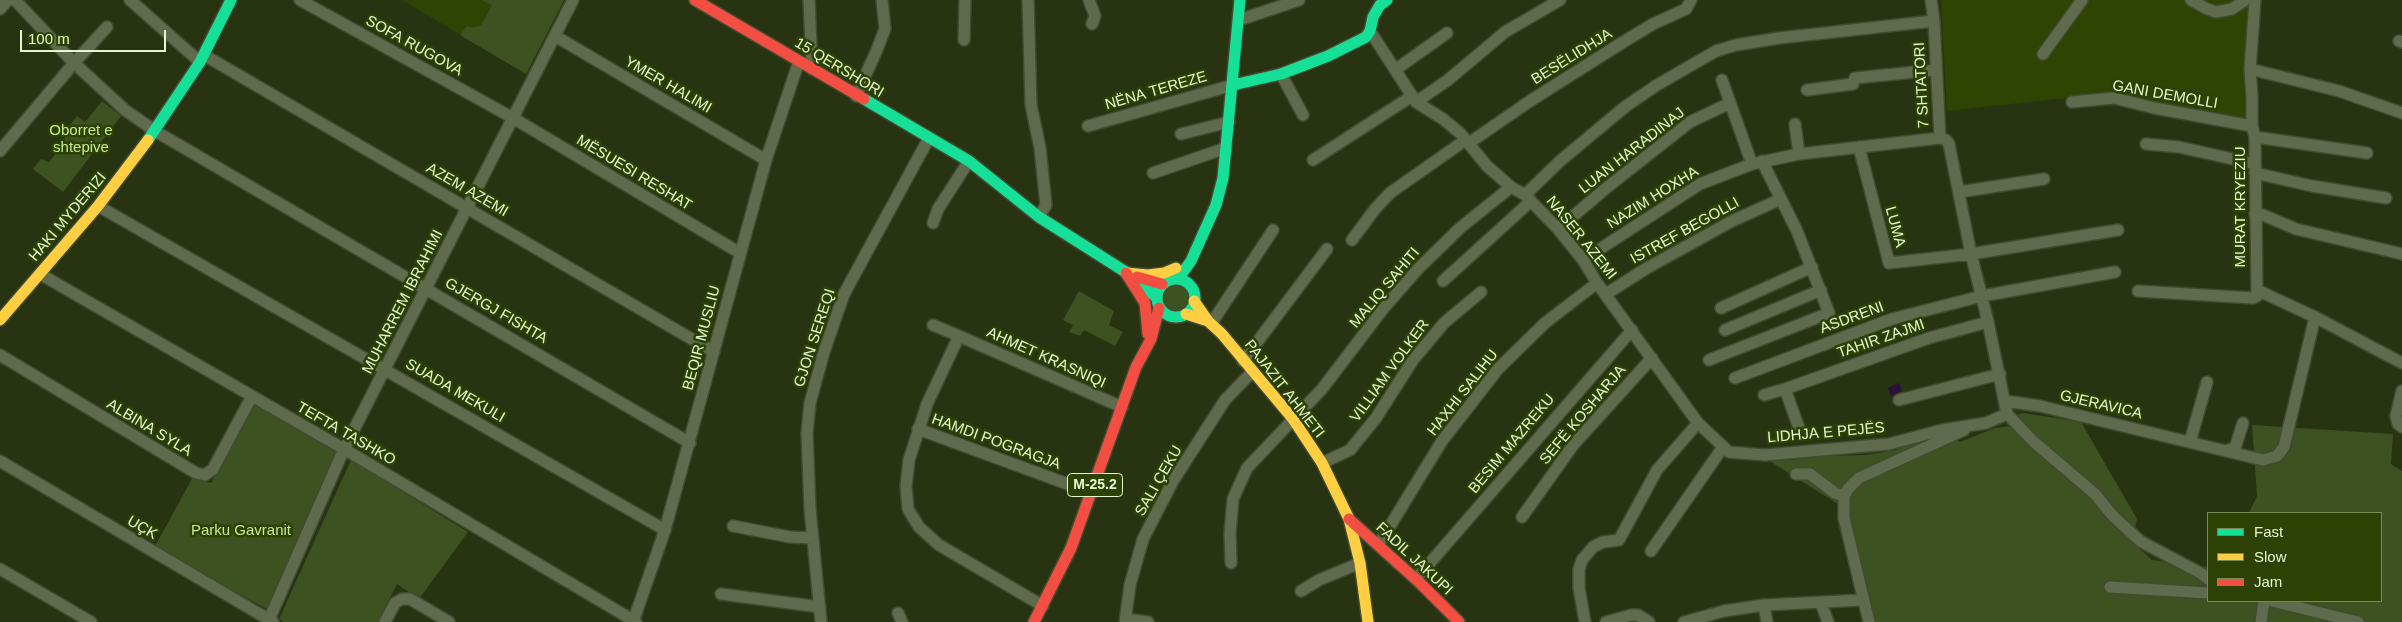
<!DOCTYPE html>
<meta charset="utf-8">
<style>
body{margin:0}
#map{position:relative;width:2402px;height:622px;overflow:hidden;background:#283311;font-family:Helvetica,sans-serif}
canvas{display:block}
.legend{position:absolute;left:2207px;top:512px;width:175px;height:90px;box-sizing:border-box;background:#2c4103;border:1px solid #768a55;margin:0;padding:6px 9px;list-style:none;font-size:15px;color:#e5f7d0}
.legend li{display:flex;align-items:center;gap:10px;height:25px}
.legend b{width:25px;border:1px solid #768a55}
.scale{position:absolute;left:20px;top:30px;width:146px;height:22px;box-sizing:border-box;border:2px solid #e5f7d0;border-top:0;padding-left:6px;font-size:15px;line-height:18px;white-space:nowrap;color:#e5f7d0;-webkit-text-stroke:4px #2c4103;paint-order:stroke}
</style>
<div id="map">
<canvas width="2402" height="622"></canvas>
<ul class="legend">
<li><b style="height:6px;background:#16e098"></b>Fast</li>
<li><b style="height:6px;background:#ffcf43"></b>Slow</li>
<li><b style="height:6px;background:#f24e42"></b>Jam</li>
</ul>
<div class="scale">100 m</div>
</div>
<script>
const context = document.querySelector('canvas').getContext('2d');
context.lineJoin = 'round';
function fill(path, color) { context.fillStyle = color; context.fill(path, 'evenodd'); }
const shape = rows => new Path2D(rows.map(r => 'M' + r).join(''));
function stroke(path, color, width, dash) { context.strokeStyle = color; context.lineWidth = width; context.lineCap = dash ? 'butt' : 'round'; context.setLineDash(dash || []); context.stroke(path); }
function label(font, color, halo, rows, align = 'center') {
  context.font = font + ' Helvetica,sans-serif'; context.lineWidth = 5; context.setLineDash([]); context.textBaseline = 'middle'; context.strokeStyle = halo; context.fillStyle = color; for (const [text, x, y, turn = 0] of rows) {
    context.save(); context.translate(x, y); context.rotate((+turn || 0) * Math.PI / 180); context.textAlign = isNaN(turn) ? turn : align; if (halo) context.strokeText(text, 0, 0); context.fillText(text, 0, 0); context.restore();
  }
}
const built = shape([
 [402,0,564,0,526,74],
 [1941,0,2256,0,2248,30,2244,64,2246,121,2153,105,2111,93,1947,111]
]);
const green = shape([
 [481,0,564,0,526,74,460,35,467,26,472,28,481,25,487,15,492,5],
 [102,101,121,116,63,192,33,169,41,159,49,162,63,145,66,130,77,116,85,122],
 '1161 298a15 15 0 1 1 30 0a15 15 0 1 1-30 0Z',
 [1079,291,1114,311,1109,325,1123,332,1115,346,1084,330,1080,336,1069,332,1073,325,1063,320],
 [254,404,338,451,267,609,154,548,193,477,211,483],
 [2024,413,2081,422,2137,519,2132,542,2152,560,2208,567,2208,601,2381,601,2381,513,2249,513,2257,496,2252,425,2393,434,2391,464,2402,471,2402,622,1874,622,1846,509,1763,457,1789,460,1824,456,1866,455,1896,450,1911,441,1946,433,1960,442,1995,428,2012,426,2015,415],
 [351,460,468,532,419,599,397,584,378,622,283,622,279,619]
]);
const water = shape([
 [1899,383,1902,391,1891,396,1888,388]
]);
const street = shape([
 [15,0,74,63,125,110,155,131,690,443],
 [130,0,200,62],
 [300,0,513,118,740,253],
 [809,0,812,69],
 [1028,0,1031,105,1040,148,1046,205,1039,217],
 [1089,0,1095,16,1092,24],
 [2191,0,2205,8,2216,12,2232,9,2244,1],
 [0,9,8,0],
 [1239,20,1299,0],
 [1370,31,1416,102,1443,119,1460,133,1487,166,1511,187,1525,195,1558,229,1583,260,1597,283,1698,423,1729,452,1765,455,1889,444,1942,430,1986,423,2007,414,1988,322,1971,254,1949,144,1946,140,1940,138,1934,21,1931,0],
 [555,36,766,160],
 [964,40,965,0],
 [2399,41,2402,42],
 [2043,54,2082,0],
 [204,55,714,352],
 [2250,69,2339,91,2402,113],
 [1395,70,1447,33],
 [1281,74,1303,115],
 [1722,80,1752,164],
 [1807,90,1853,84,1855,78,1935,70],
 [856,96,876,52,885,29,882,0],
 [1416,102,1448,80,1505,32,1560,0],
 [2072,102,2114,98,2154,108,2252,126],
 [1795,124,1799,154],
 [1088,126,1233,85],
 [1181,134,1229,122],
 [2255,137,2367,153],
 [1469,143,1530,101,1620,44,1653,24,1686,9,1691,0],
 [2146,144,2179,147,2255,164],
 [1859,147,1889,263,1971,254,2118,230],
 [0,151,74,63,107,27],
 [1313,160,1412,96],
 [1153,173,1226,148],
 [2255,173,2312,186,2386,198],
 [1959,192,2044,179],
 [1525,195,1560,161,1626,106,1657,85,1716,51,1736,45,1779,38,1934,21],
 [98,206,665,530],
 [2255,214,2263,215,2296,229,2402,254],
 [933,223,938,209,969,161],
 [1558,229,1605,189,1690,122,1730,103],
 [1352,240,1375,209,1390,193,1464,141],
 [1583,260,1700,184,1752,164,1799,154,1940,138],
 [40,274,344,449,636,622],
 [1443,281,1531,201],
 [2257,290,2315,317,2402,363],
 [2138,291,2253,298,2257,296,2255,137,2252,126,2252,97,2250,69,2255,0],
 [1606,294,1647,268,1732,221,1781,199],
 [1721,308,1812,267],
 [1211,324,1273,230],
 [933,325,959,336],
 [1725,330,1821,290],
 [0,355,196,473,205,475,213,469,252,396],
 [1709,360,1829,313,1797,231,1762,161],
 [1243,361,1327,249],
 [1735,378,1892,319,1982,296,2115,272],
 [2402,391,2396,416,2398,424,2402,427],
 [1764,395,1785,389],
 [1899,400,2000,374],
 [2005,401,2040,406,2226,451,2235,448,2243,423],
 [2007,414,2034,442,2095,494,2113,516,2140,541,2202,574,2208,579],
 [1799,428,1785,389,1929,338,1988,322],
 [918,429,1092,493],
 [2190,442,2207,382],
 [2226,451,2263,460,2277,456,2284,447,2315,317],
 [0,461,273,622],
 [1322,463,1350,450,1376,418,1413,360,1444,323,1481,292],
 [1796,474,1810,474,1835,493,1844,496],
 [1522,517,1574,444,1652,358],
 [733,526,790,537,813,538],
 [1379,544,1442,441,1498,369,1545,323,1597,283],
 [1651,551,1723,447],
 [1231,563,1230,533,1233,499,1247,468,1322,389,1383,309,1418,269,1460,228,1511,187],
 [0,569,91,622],
 [1416,579,1632,330],
 [2110,587,2208,593],
 [1301,591,1319,580,1360,563],
 [721,594,820,607],
 [2272,601,2358,622],
 [1821,603,1828,622],
 [1764,605,1767,622],
 [1043,606,939,545,919,527,908,509,906,486,909,460,927,404,959,336,1122,407],
 [898,613,902,622],
 [1126,619,1148,622],
 [268,622,344,449,573,0],
 [385,622,395,603,402,599,410,599,449,622],
 [633,622,665,530,766,160,799,61],
 [821,622,810,509,807,433,810,403,824,352,844,294,929,138],
 [1125,622,1130,585,1143,539,1173,481,1225,400,1253,371],
 [1585,622,1579,588,1579,569,1582,560,1593,547,1603,542,1619,540,1657,470,1698,423],
 [1606,622,1631,615,1638,615,1649,622],
 [1684,622,1724,611,1764,605,1862,600],
 [1869,622,1844,518,1844,496,1848,489,1859,478,1964,430],
 [2261,622,2264,601]
]);
const fast = shape([
 [1233,85,1281,74,1328,56,1366,37,1370,31,1373,17,1380,5,1387,0],
 [864,99,969,161,1039,217,1132,276,1157,298],
 [148,140,200,62,231,0],
 [1178,279,1191,261,1216,205,1223,178,1240,0],
 '1157 298a19 19 0 1 1 38 0a19 19 0 1 1-38 0Z'
]);
const slow = shape([
 [1126,273,1148,275,1164,273,1176,268],
 [1194,301,1208,321,1222,334,1293,419,1322,463,1349,519,1360,563,1368,622],
 [1186,314,1208,321],
 [0,320,98,206,148,140]
]);
const jam = shape([
 [695,0,864,99],
 [1126,273,1145,303,1148,334],
 [1137,277,1162,284],
 [1349,519,1421,584,1459,622],
 [1034,622,1071,548,1136,367,1151,339,1159,308]
]);
const shields = [
 [1095,485,55]
];
const shieldNames = [
 ["M-25.2",1095,485]
];
const streetNames = [
 ["SOFA RUGOVA",414,46,29],
 ["BESËLIDHJA",1572,57,-32],
 ["15 QERSHORI",839,68,31],
 ["YMER HALIMI",668,85,30],
 ["7 SHTATORI",1922,85,-93],
 ["NËNA TEREZE",1156,91,-16],
 ["GANI DEMOLLI",2165,95,10],
 ["LUAN HARADINAJ",1632,151,-38],
 ["MËSUESI RESHAT",634,173,31],
 ["AZEM AZEMI",467,190,30],
 ["NAZIM HOXHA",1653,198,-32],
 ["MURAT KRYEZIU",2241,207,-90],
 ["HAKI MYDERIZI",68,217,-50],
 ["LUMA",1895,227,75],
 ["ISTREF BEGOLLI",1685,231,-29],
 ["NASER AZEMI",1581,238,51],
 ["MALIQ SAHITI",1385,288,-50],
 ["MUHARREM IBRAHIMI",403,302,-63],
 ["GJERGJ FISHTA",496,311,30],
 ["ASDRENI",1852,318,-20],
 ["BEQIR MUSLIU",702,338,-75],
 ["GJON SEREQI",815,338,-72],
 ["TAHIR ZAJMI",1881,339,-19],
 ["AHMET KRASNIQI",1046,358,24],
 ["VILLIAM VOLKER",1390,371,-54],
 ["PAJAZIT AHMETI",1284,389,52],
 ["SUADA MEKULI",455,391,30],
 ["HAXHI SALIHU",1463,393,-52],
 ["GJERAVICA",2101,405,13],
 ["SEFË KOSHARJA",1583,415,-50],
 ["ALBINA SYLA",149,428,31],
 ["LIDHJA E PEJËS",1826,433,-5],
 ["TEFTA TASHKO",346,434,30],
 ["HAMDI POGRAGJA",996,442,20],
 ["BESIM MAZREKU",1512,444,-50],
 ["SALI ÇEKU",1159,481,-60],
 ["UÇK",142,528,30],
 ["FADIL JAKUPI",1414,559,43]
];
const parkNames = [
 ["Oborret e",81,131],
 ["shtepive",81,148],
 ["Parku Gavranit",241,531]
];
fill(built, '#2f4402');
fill(green, '#3e5121');
fill(water, '#2a103a');
stroke(street, '#414b31', 14);
stroke(fast, '#414b31', 14);
stroke(slow, '#414b31', 14);
stroke(jam, '#414b31', 14);
stroke(street, '#606b4e', 11);
stroke(fast, '#16e098', 11);
stroke(slow, '#ffcf43', 11);
stroke(jam, '#f24e42', 11);
for (const [x, y, w] of shields) { const box = new Path2D(); box.roundRect(x - w / 2, y - 11.5, w, 23, 4); context.fillStyle = '#2c4103'; context.fill(box); stroke(box, '#e5f7d0', 1); }
label('bold 14px', '#e5f7d0', null, shieldNames);
label('15px', '#e5f7d0', '#2c4103', streetNames);
label('15px', '#c4eb92', '#2c4103', parkNames);
</script>
